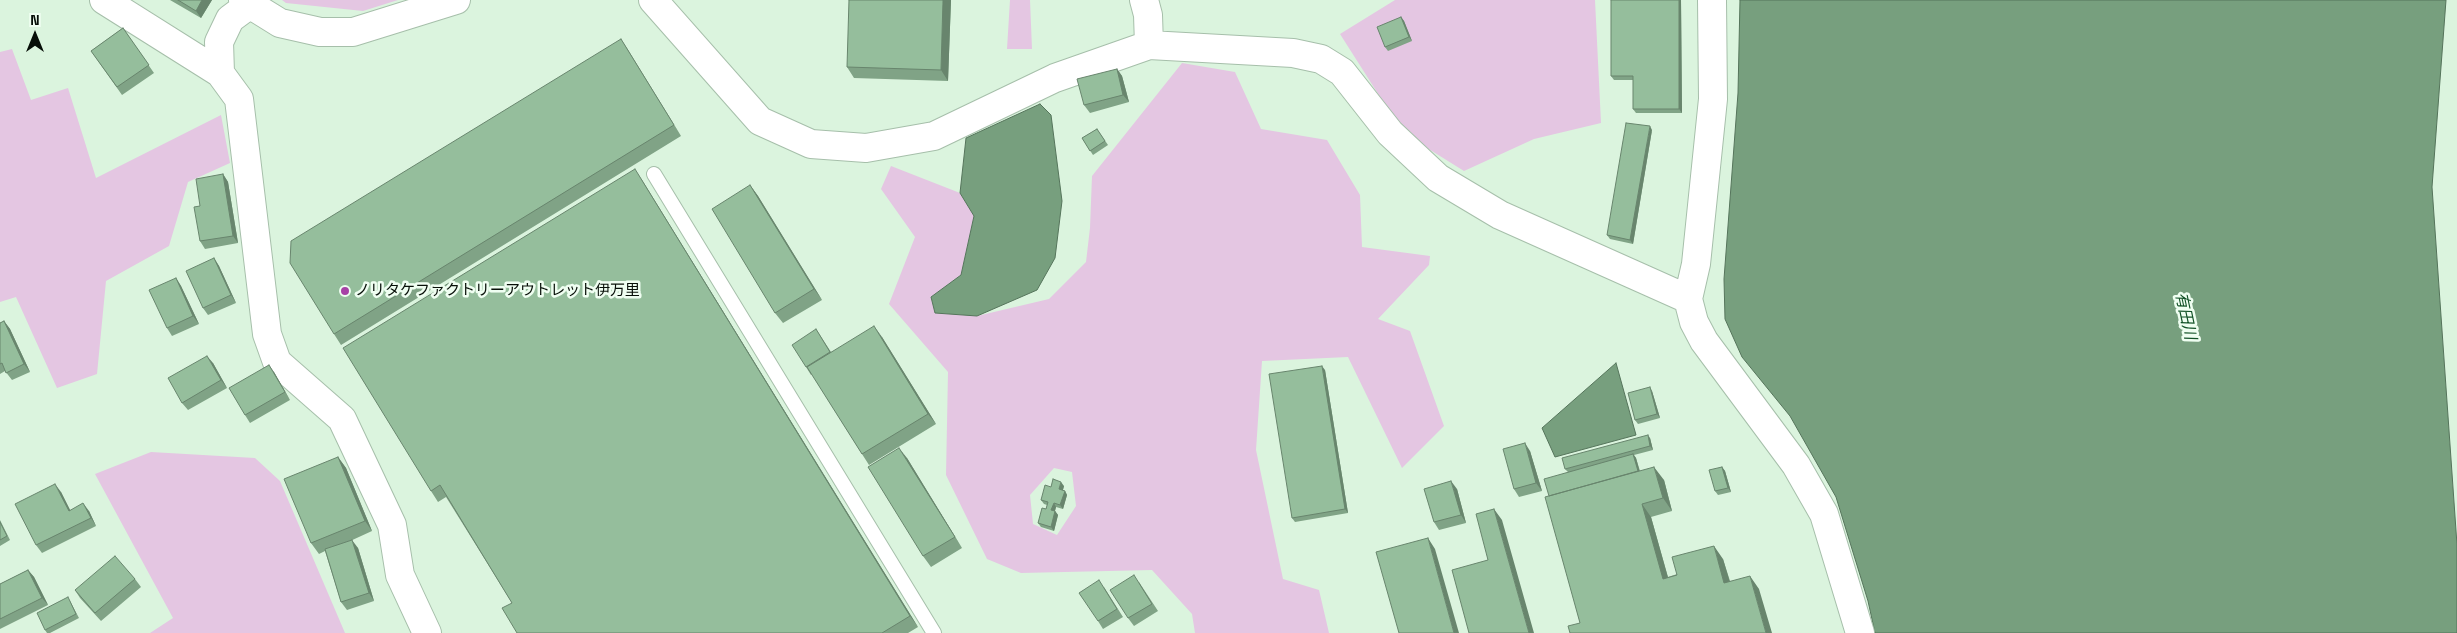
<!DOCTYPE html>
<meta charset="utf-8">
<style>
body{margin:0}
#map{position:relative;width:2457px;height:633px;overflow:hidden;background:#dbf4de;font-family:"Space Grotesk",sans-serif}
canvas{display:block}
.north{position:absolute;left:10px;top:10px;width:50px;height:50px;-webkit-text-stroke:4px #effef1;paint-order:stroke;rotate:0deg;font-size:14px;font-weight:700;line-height:20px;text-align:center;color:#070f08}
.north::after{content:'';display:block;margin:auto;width:18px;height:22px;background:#070f08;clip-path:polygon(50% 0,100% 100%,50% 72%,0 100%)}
</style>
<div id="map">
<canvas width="2457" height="633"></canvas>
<div class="north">N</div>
</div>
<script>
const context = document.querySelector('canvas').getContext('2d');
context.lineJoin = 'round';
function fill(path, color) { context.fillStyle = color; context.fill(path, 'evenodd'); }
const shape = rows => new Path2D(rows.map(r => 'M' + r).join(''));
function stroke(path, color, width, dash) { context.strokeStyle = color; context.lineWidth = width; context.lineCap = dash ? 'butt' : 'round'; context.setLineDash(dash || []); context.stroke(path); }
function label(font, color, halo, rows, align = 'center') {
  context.font = font + ' "Space Grotesk","Noto Sans JP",sans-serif'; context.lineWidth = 5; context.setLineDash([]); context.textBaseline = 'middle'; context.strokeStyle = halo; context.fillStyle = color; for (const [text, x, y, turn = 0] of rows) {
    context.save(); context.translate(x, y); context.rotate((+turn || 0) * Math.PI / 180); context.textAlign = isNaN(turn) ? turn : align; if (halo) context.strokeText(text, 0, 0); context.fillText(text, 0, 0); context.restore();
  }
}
const green = shape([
 [282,0,398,0,363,11,286,3],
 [1010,0,1030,0,1032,49,1007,49],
 [1395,0,1595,0,1601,123,1534,139,1464,171,1403,133,1340,34],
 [12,49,31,100,68,88,96,178,221,115,230,163,188,182,169,246,106,281,97,374,57,388,16,297,0,302,0,52],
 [1182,63,1235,72,1261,129,1327,140,1360,195,1362,247,1430,256,1429,265,1378,319,1410,331,1444,426,1402,468,1348,357,1262,361,1256,450,1283,579,1319,590,1329,633,1195,633,1192,614,1152,570,1021,573,987,559,946,475,948,372,889,304,915,237,881,189,891,166,960,193,974,216,961,275,931,297,935,313,977,316,1049,299,1086,262,1090,228,1092,176],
 [1054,468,1072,472,1076,506,1057,535,1033,524,1030,495],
 [151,452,255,458,280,481,345,633,150,633,173,618,95,474]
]);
const water = shape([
 [1740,0,2446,0,2432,187,2457,545,2457,633,1875,633,1868,601,1836,497,1790,416,1742,357,1725,319,1724,279,1738,93,1740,0],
 [1040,104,1051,115,1062,201,1055,258,1037,290,977,316,935,313,931,297,961,275,974,216,960,193,966,138,1040,104],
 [1616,363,1636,435,1555,457,1542,428,1616,363]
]);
const service = shape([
 [654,174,934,633]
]);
const minor = shape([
 [104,0,220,73,239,99,267,334,277,362,342,419,392,525,400,575,427,633],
 [243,0,280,23,320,32,353,32,456,0],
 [653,0,760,121,811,144,866,148,934,136,1055,78,1149,45,1293,53,1321,59,1342,72,1390,133,1438,178,1500,215,1688,299],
 [1144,0,1148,15,1149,45],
 [1712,0,1713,99,1696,264,1688,299,1694,322,1704,341,1796,465,1824,514,1860,633],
 [220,73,219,42,230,19,249,5]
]);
const wall = shape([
 [170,0,212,0,201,18],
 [951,0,948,81,854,78,847,67],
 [1611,0,1681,0,1682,113,1636,113,1633,109,1633,80,1614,80,1611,76],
 [1401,17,1404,21,1412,41,1388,51,1385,47],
 [123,28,154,73,122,95,91,51],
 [621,39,628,50,681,136,341,345,334,334],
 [1117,69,1122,76,1129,102,1090,113,1084,105],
 [1097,129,1108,145,1093,155,1082,138],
 [1652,130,1633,244,1610,239,1607,235],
 [223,174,228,182,238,243,205,249,200,241,200,206],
 [642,180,918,627,908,633,517,633,512,603,446,497,438,502,431,491],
 [750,185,758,196,822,300,783,323,775,313],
 [214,258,219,266,236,303,208,315,203,308],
 [176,278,181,286,199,324,172,336,167,328],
 [4,321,10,329,30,372,12,380,5,371,0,374,0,323],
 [816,329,831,352,882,337,936,424,869,465,862,454,812,374,811,375,806,367],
 [213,363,227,388,188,410,182,403],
 [1325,370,1348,513,1295,522,1292,518],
 [274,372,290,400,250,423,245,415],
 [1652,391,1660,418,1638,424,1635,420],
 [1650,438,1653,450,1634,455,1636,458,1640,471,1664,480,1672,511,1651,517,1668,577,1723,559,1730,581,1759,589,1580,623,1549,496,1568,472,1565,469],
 [1530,451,1542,491,1519,497,1514,489],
 [338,457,346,468,372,531,348,542,358,548,374,601,347,610,341,602,325,551,319,554,311,543],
 [907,458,962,548,931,567,923,556],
 [1722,467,1725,471,1731,492,1718,495,1715,491],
 [1064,486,1063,490,1065,491,1067,495,1063,509,1056,507,1055,511,1058,515,1054,531,1041,527,1038,523,1046,509,1047,505,1044,504,1041,500,1051,487],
 [1457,489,1466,523,1439,530,1434,522],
 [61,492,70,510,89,511,96,526,42,553,36,545],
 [0,520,10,540,0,546],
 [28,570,34,577,48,605,0,629,0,584],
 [135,579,141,587,101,621,80,598,75,590],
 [1139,582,1158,611,1134,626,1128,618],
 [1104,587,1123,617,1103,629,1098,621],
 [70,601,79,618,50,633,47,633,45,630]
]);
const shadedWall = shape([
 [202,0,212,0,201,18,196,11],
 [943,0,951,0,948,81,941,70],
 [1679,0,1681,0,1682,113,1679,109],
 [1401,17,1404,21,1412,41,1409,37],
 [621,39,628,50,681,136,674,125],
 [1117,69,1122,76,1129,102,1123,95],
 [1650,126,1652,130,1633,244,1630,240],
 [635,169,642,180,918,627,910,616],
 [223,174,228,182,238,243,233,236],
 [750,185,758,196,822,300,814,289],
 [214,258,219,266,236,303,231,295],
 [176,278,181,286,199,324,193,316],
 [4,321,10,329,30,372,24,364],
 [874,326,882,337,936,424,928,414],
 [207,356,213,363,227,388,221,380],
 [269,365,274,372,290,400,285,392],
 [1322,366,1325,370,1348,513,1345,509],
 [1650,387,1652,391,1660,418,1657,414],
 [1648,435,1650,438,1653,450,1650,446],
 [1525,443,1530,451,1542,491,1536,483],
 [899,448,907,458,962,548,955,537],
 [1633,454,1636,458,1643,484,1640,480],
 [338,457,346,468,372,531,365,521],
 [1654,467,1664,480,1672,511,1663,498],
 [1722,467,1725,471,1731,492,1728,488],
 [1451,481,1457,489,1466,523,1461,515],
 [1061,482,1064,486,1062,493,1059,489],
 [55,484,61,492,74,518,69,511],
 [1065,491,1067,495,1063,509,1060,505],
 [83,503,89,511,96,526,91,518],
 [1054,503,1056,507,1054,514,1051,510],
 [1642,504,1651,517,1672,592,1663,579],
 [1494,509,1502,520,1534,633,1529,633],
 [1055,511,1058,515,1054,531,1051,527],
 [1428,538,1435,549,1459,633,1454,633],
 [352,540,358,548,374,601,369,593],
 [1714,546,1723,559,1734,596,1724,583],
 [28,570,34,577,48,605,42,598],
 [1750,576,1759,589,1772,633,1766,633]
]);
const building = shape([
 [178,0,202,0,196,11,178,0],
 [849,0,943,0,941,70,847,67,849,0],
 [1611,0,1679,0,1679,109,1633,109,1633,76,1611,76,1611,0],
 [1401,17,1409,37,1385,47,1377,27,1401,17],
 [123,28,149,65,117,87,91,51,123,28],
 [621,39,674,125,334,334,290,263,291,241,621,39],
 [1117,69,1123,95,1084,105,1077,79,1117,69],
 [1626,123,1650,126,1630,240,1607,235,1626,123],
 [1097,129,1105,141,1090,151,1082,138,1097,129],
 [635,169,910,616,882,633,517,633,502,608,512,603,440,485,431,491,343,348,635,169],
 [223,174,233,236,200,241,194,207,200,206,196,179,223,174],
 [750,185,814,289,775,313,712,209,750,185],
 [214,258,231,295,203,308,186,271,214,258],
 [176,278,193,316,167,328,149,290,176,278],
 [4,321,24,364,6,373,2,363,0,364,0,323,4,321],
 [874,326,928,414,862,454,807,367,874,326],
 [816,329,830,352,806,367,792,345,816,329],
 [207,356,221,380,182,403,168,378,207,356],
 [269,365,285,392,245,415,229,388,269,365],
 [1322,366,1345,509,1292,518,1269,374,1322,366],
 [1650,387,1657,414,1635,420,1628,393,1650,387],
 [1648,435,1650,446,1565,469,1562,458,1648,435],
 [1525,443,1536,483,1514,489,1503,449,1525,443],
 [899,448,955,537,923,556,868,467,899,448],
 [1633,454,1638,471,1549,496,1544,479,1633,454],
 [338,457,365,521,311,543,284,479,338,457],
 [1654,467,1663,498,1642,504,1663,579,1677,575,1672,557,1714,546,1724,583,1750,576,1766,633,1570,633,1568,626,1580,623,1545,497,1654,467],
 [1722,467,1728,488,1715,491,1709,470,1722,467],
 [1053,479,1061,482,1059,489,1065,491,1060,505,1054,503,1051,510,1055,511,1051,527,1038,523,1042,508,1046,509,1048,502,1041,500,1045,485,1051,487,1053,479],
 [1451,481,1461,515,1434,522,1424,489,1451,481],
 [55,484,69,511,83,503,91,518,36,545,15,504,55,484],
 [1494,509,1529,633,1469,633,1452,570,1488,560,1476,514,1494,509],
 [0,522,7,536,0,540,0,522],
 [1428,538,1454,633,1399,633,1376,552,1428,538],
 [352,540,369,593,341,602,325,549,352,540],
 [115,556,135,579,95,613,75,590,115,556],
 [28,570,42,598,0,619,0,584,28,570],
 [1134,575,1152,604,1128,618,1110,590,1134,575],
 [1099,580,1117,609,1098,621,1079,593,1099,580],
 [68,597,76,614,45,630,37,613,68,597]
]);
const markers = [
 [345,291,5,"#a741a6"]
];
const poiNames = [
 ["ノリタケファクトリーアウトレット伊万里",355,291]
];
const waterNames = [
 ["有田川",2185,316,78]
];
fill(green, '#e4c6e2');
fill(water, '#779f7e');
stroke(water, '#55745b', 1);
stroke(service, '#a6bfaa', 16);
stroke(minor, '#a6bfaa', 30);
stroke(service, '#fff', 14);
stroke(minor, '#fff', 28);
fill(wall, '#80a386');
fill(shadedWall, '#68856d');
fill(building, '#95be9c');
stroke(building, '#68856d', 1);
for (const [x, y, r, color] of markers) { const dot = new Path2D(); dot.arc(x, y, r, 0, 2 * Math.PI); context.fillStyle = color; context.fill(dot); stroke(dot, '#effef1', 2); }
label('15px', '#070f08', '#effef1', poiNames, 'left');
label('italic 16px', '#115126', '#effef1', waterNames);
</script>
